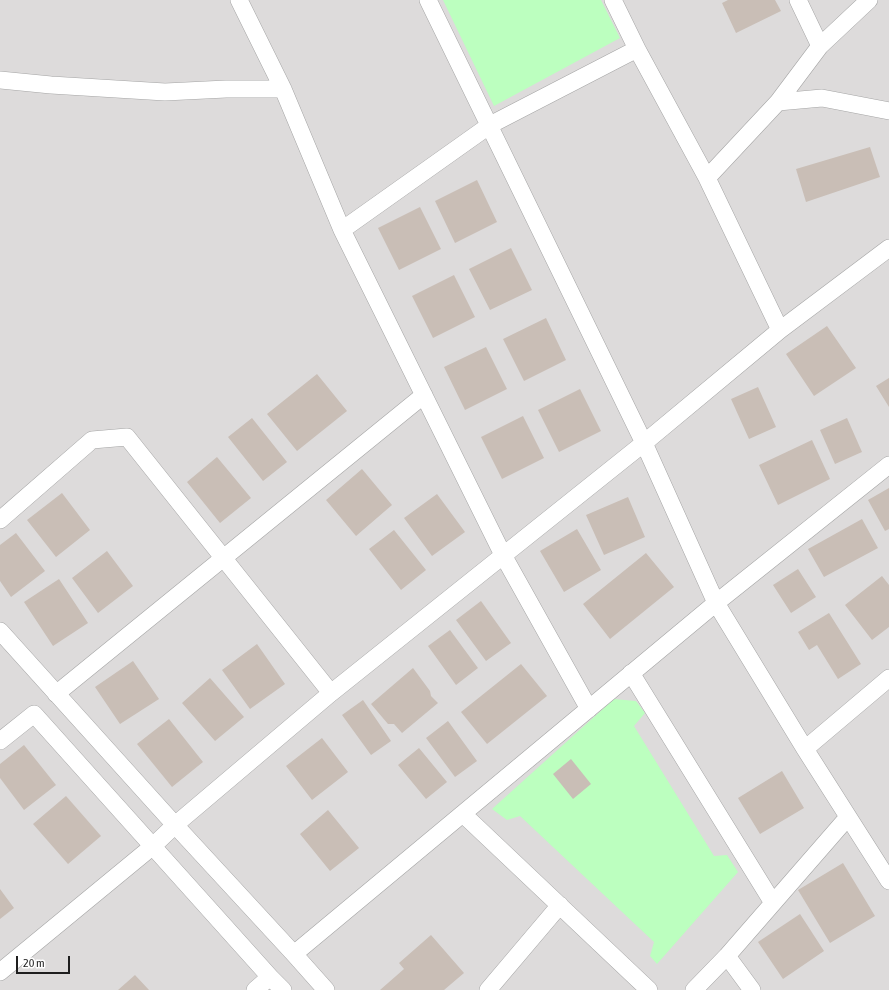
<!DOCTYPE html>
<style>
body{margin:0}
#map{position:relative;width:889px;height:990px;overflow:hidden;background:#f0ece3;font-family:"Asap Condensed",sans-serif}
canvas{display:block}
.scale{position:absolute;left:16px;top:956px;width:54px;height:18px;box-sizing:border-box;border:2px solid #1e1e1e;border-top:0;padding-left:5px;font-size:12px;line-height:14px;white-space:nowrap;color:#1e1e1e;-webkit-text-stroke:3px #fff;paint-order:stroke}
</style>
<div id="map">
<canvas width="889" height="990"></canvas>
<div class="scale">20 m</div>
</div>
<script>
const context = document.querySelector('canvas').getContext('2d');
context.lineJoin = 'round';
function fill(path, color) { context.fillStyle = color; context.fill(path, 'evenodd'); }
const shape = rows => new Path2D(rows.map(r => 'M' + r).join(''));
function stroke(path, color, width, dash) { context.strokeStyle = color; context.lineWidth = width; context.lineCap = dash ? 'butt' : 'round'; context.setLineDash(dash || []); context.stroke(path); }
const residential = shape([
 [0,0,889,0,889,990,0,990]
]);
const park = shape([
 [443,0,601,0,620,38,494,106],
 [614,699,636,701,645,713,634,726,714,856,727,855,738,872,657,964,650,956,654,942,520,816,507,820,492,809]
]);
const building = shape([
 [728,0,775,0,781,11,736,33,722,3],
 [870,147,880,177,806,202,796,169],
 [477,180,497,222,455,243,435,201],
 [420,207,441,249,399,270,378,228],
 [511,248,532,290,490,310,469,269],
 [454,275,475,317,433,338,412,296],
 [546,318,566,360,524,381,503,339],
 [827,326,856,368,814,396,786,354],
 [486,347,507,389,465,410,444,367],
 [317,374,347,411,297,451,267,414],
 [889,378,889,407,876,386],
 [758,387,776,427,749,439,731,399],
 [580,389,601,431,559,452,538,410],
 [523,416,544,458,502,479,481,437],
 [252,418,287,462,263,481,228,437],
 [847,418,862,452,835,464,820,430],
 [812,440,830,479,778,505,759,465],
 [217,457,251,498,220,523,187,482],
 [362,469,392,505,356,536,326,500],
 [889,488,889,529,885,531,868,500],
 [62,493,90,530,56,557,27,520],
 [437,494,465,532,432,556,404,518],
 [628,497,645,537,604,555,586,515],
 [862,519,878,548,824,577,808,549],
 [577,529,601,570,564,592,540,551],
 [394,530,426,570,401,590,369,549],
 [16,533,45,571,11,597,0,581,0,545],
 [107,551,133,586,98,613,72,578],
 [646,553,674,587,610,639,583,604],
 [798,569,816,597,791,613,773,585],
 [882,576,889,585,889,627,872,640,845,605],
 [59,579,88,623,53,646,24,602],
 [481,601,511,643,486,661,456,620],
 [829,613,861,664,838,679,817,645,809,650,798,632],
 [450,630,478,668,456,685,428,646],
 [257,644,285,684,250,709,222,670],
 [133,661,159,699,120,724,95,687],
 [521,664,547,696,487,744,461,712],
 [413,668,430,691,431,696,438,703,402,733,394,724,388,724,371,704],
 [210,678,244,717,215,741,182,703],
 [363,700,391,741,371,755,342,715],
 [169,719,203,762,172,787,137,744],
 [448,721,477,761,455,777,426,738],
 [322,738,348,772,312,800,286,766],
 [24,745,56,785,24,810,0,778,0,764],
 [419,748,447,782,426,799,398,765],
 [571,759,591,784,573,799,553,774],
 [782,771,804,808,760,834,738,798],
 [66,796,101,836,68,864,33,824],
 [328,810,359,848,330,871,300,834],
 [843,863,875,916,830,943,798,890],
 [0,889,14,908,0,919],
 [800,914,824,951,783,979,758,942],
 [431,935,464,973,444,990,380,990,404,969,399,963],
 [135,975,149,990,118,990]
]);
const street = shape([
 [239,0,283,89,342,230,503,555,589,709],
 [428,0,644,443,716,603,805,749,889,881],
 [613,0,637,49,707,178,780,330],
 [798,0,820,46],
 [0,80,51,85,165,92,226,89,283,89],
 [778,102,822,98,889,111],
 [707,178,778,102,820,46,869,0],
 [342,230,490,125,637,49],
 [0,520,92,440,127,437,331,693],
 [0,631,175,825,294,954,326,990],
 [631,673,773,903],
 [56,694,424,395],
 [0,741,34,714,270,977,255,990],
 [805,749,889,678],
 [463,814,649,990],
 [294,954,716,603,889,465],
 [727,956,752,990],
 [0,972,153,846,175,825,331,693,644,443,780,330,889,248],
 [270,977,283,990],
 [488,990,560,905],
 [694,990,727,956,848,817]
]);
fill(residential, '#dddbdb');
fill(park, '#bcffbf');
fill(building, '#c9beb6');
stroke(street, '#a5a5a5', 18);
stroke(street, '#fff', 17);
</script>
